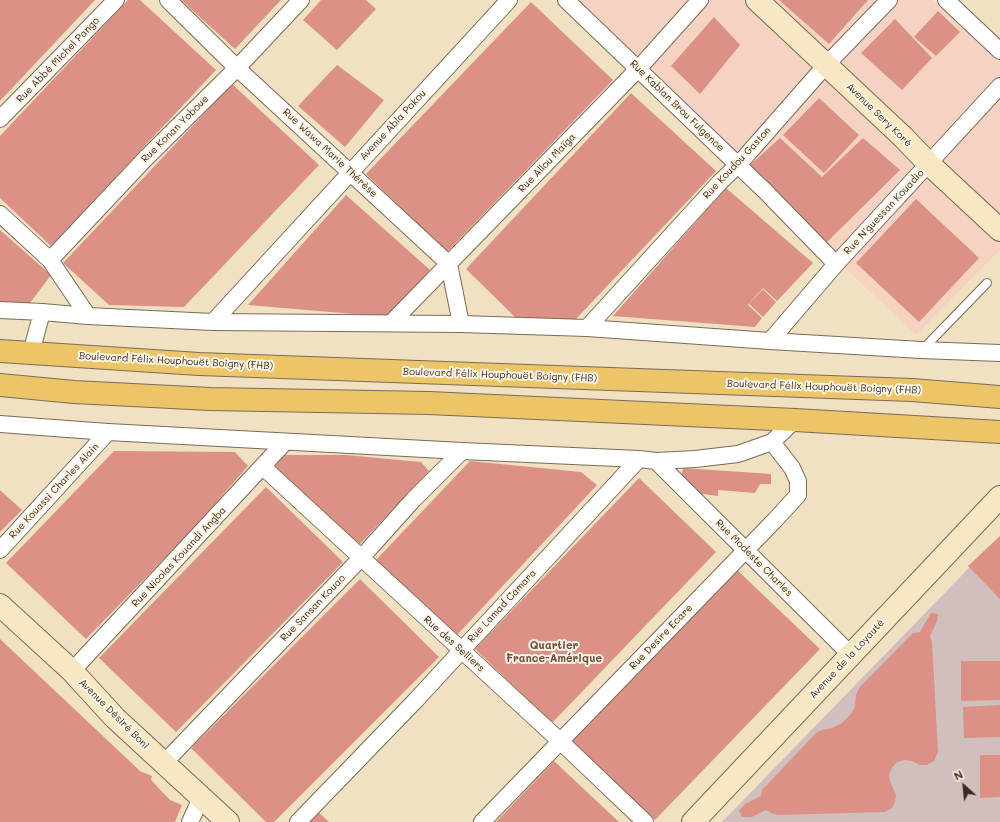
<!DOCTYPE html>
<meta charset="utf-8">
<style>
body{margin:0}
#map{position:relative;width:1000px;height:822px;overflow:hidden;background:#f1e1c3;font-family:Mali,sans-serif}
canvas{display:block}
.north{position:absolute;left:944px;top:766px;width:40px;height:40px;-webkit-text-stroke:3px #fcf5e5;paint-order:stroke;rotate:333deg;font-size:11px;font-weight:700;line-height:16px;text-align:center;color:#3b2a1e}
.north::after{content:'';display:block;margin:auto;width:14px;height:18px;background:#3b2a1e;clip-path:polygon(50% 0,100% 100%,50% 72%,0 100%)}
</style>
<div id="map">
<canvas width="1000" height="822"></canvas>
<div class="north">N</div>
</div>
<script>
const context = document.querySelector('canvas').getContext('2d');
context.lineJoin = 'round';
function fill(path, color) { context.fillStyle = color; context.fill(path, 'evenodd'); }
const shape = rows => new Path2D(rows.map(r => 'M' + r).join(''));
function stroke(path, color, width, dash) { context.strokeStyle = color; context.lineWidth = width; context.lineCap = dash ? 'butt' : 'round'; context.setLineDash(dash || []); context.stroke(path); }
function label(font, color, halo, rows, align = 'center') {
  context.font = font + ' Mali,sans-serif'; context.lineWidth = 4; context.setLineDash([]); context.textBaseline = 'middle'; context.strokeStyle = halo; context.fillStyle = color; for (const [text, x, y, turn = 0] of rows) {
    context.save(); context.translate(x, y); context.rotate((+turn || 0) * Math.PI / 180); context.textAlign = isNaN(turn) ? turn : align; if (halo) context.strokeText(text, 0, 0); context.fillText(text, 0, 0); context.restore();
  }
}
const built = shape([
 [562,0,933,0,1000,64,1000,250,916,335]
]);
const industrial = shape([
 [1000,536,1000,822,722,822]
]);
const building = shape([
 [0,0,95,0,0,101],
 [128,0,140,0,216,70,51,246,0,198,0,136],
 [181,0,281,0,235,49],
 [321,0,366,0,376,9,337,50,303,20],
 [779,0,868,0,829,44],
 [531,2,613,80,447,252,366,174],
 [938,11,960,32,936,56,914,37],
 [714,17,740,45,700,94,671,66],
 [895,19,932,58,902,90,861,53],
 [337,65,384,100,345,147,298,106],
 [232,84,319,165,184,307,109,305,63,263],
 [631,93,716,171,574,321,516,318,466,269],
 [819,98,859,135,824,173,783,135],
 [780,138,822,177,863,138,900,170,827,242,748,167],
 [726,188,813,263,777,301,763,288,746,307,748,305,762,318,755,327,613,316],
 [346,195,430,270,389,317,248,305],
 [916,199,979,258,919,322,856,263],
 [0,230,51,275,27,307,0,304],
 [763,289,776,302,763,317,749,304],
 [114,451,235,452,248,466,194,528,86,639,6,563],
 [283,455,346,455,421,462,429,471,359,545,275,467],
 [470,461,581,472,597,485,456,636,376,560],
 [683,468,771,474,771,484,760,484,755,493,718,490,718,496,695,493,681,479],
 [639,478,716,552,552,723,475,649],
 [266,487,343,562,176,732,99,658],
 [0,490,22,510,0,532],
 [1000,536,1000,599,968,566],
 [736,569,820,649,655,820,572,741],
 [360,579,439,657,274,822,266,822,191,748],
 [931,613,938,614,937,621,930,636,932,642,938,752,934,761,927,765,920,765,912,761,905,760,897,762,892,768,889,775,890,781,896,795,895,802,892,808,885,812,777,815,771,813,766,810,752,817,742,817,739,811,745,804,761,796,762,790,816,733,822,730,832,728,842,723,850,715,855,707,856,695,859,688,913,633,920,632],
 [0,639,140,771,152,776,151,780,170,800,182,805,175,822,0,822],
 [961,661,1000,661,1000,700,961,701],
 [1000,705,1000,737,964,738,963,707],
 [980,755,1000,755,1000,797,980,798],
 [554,761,619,822,496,822],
 [318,812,329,822,308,822]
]);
const lane = shape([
 [922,350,987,283]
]);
const street = shape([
 [168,0,237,68,449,264,461,324],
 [566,0,765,191,836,264],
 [946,0,1000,51],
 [0,119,116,0],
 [0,214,50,260,88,316],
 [50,260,145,159,237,68,301,0],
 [0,310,42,312,88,316,213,322,461,324,587,328,770,341,921,350,1000,353],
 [213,322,509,0],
 [391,323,639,68,700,0],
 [587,328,720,182,738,165,826,65,889,0],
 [770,341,836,264,1000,86],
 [31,353,42,312],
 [0,424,108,432,462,451,639,459,656,461,695,459,738,454,772,442,795,420],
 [656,461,851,655],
 [263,467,560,741,645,822],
 [0,550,108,432],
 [72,671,285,442],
 [164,763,361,558,413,500,462,451],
 [190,822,201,798],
 [298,822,416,700,462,650,639,459],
 [482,822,775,520,798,495,798,481,792,468,772,442]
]);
const secondary = shape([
 [757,0,903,137,929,164,1000,230],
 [0,605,72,671,115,718,228,822],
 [693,822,1000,497]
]);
const primary = shape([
 [0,351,199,364,912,390,1000,397],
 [0,385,74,392,210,399,429,403,795,420,1000,432]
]);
const streetNames = [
 ["Rue Abbé Michel Pango",58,60,-46],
 ["Rue Kablan Brou Fulgence",677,106,44],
 ["Avenue Sery Koré",879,115,44],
 ["Avenue Abla Pokou",393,125,-47],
 ["Rue Konan Yoboue",175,129,-45],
 ["Rue Wawa Marie Thérèse",330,153,43],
 ["Rue Allou Maïga",547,163,-46],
 ["Rue Koudou Gaston",737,163,-47],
 ["Rue N'guessan Kouadio",884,212,-47],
 ["Boulevard Félix Houphouët Boigny (FHB)",176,361,3],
 ["Boulevard Félix Houphouët Boigny (FHB)",500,375,2],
 ["Boulevard Félix Houphouët Boigny (FHB)",824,387,2],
 ["Rue Kouassi Charles Alain",54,491,-47],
 ["Rue Nicolas Kouandi Angba",179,557,-47],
 ["Rue Modeste Charles",754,558,45],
 ["Rue Lamad Camara",502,606,-47],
 ["Rue Sansan Kouao",313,608,-46],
 ["Rue Desire Ecare",661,637,-46],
 ["Rue des Selliers",454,644,42],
 ["Avenue de la Loyauté",847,659,-47],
 ["Avenue Désiré Boni",114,714,45]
];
const neighbourhoodNames = [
 ["Quartier",554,646],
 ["France-Amérique",554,659]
];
fill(built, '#f6d2c3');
fill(industrial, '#d1bfbd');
fill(building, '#db9186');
stroke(lane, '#7b6a58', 10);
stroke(street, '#7b6a58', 18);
stroke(secondary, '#7b6a58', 24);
stroke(primary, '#7b6a58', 24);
stroke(lane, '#fff', 8);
stroke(street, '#fff', 16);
stroke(secondary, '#f7e8c3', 22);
stroke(primary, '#ecc569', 22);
label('10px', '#3b2a1e', '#fcf5e5', streetNames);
label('bold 11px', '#734e42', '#fcf5e5', neighbourhoodNames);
</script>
